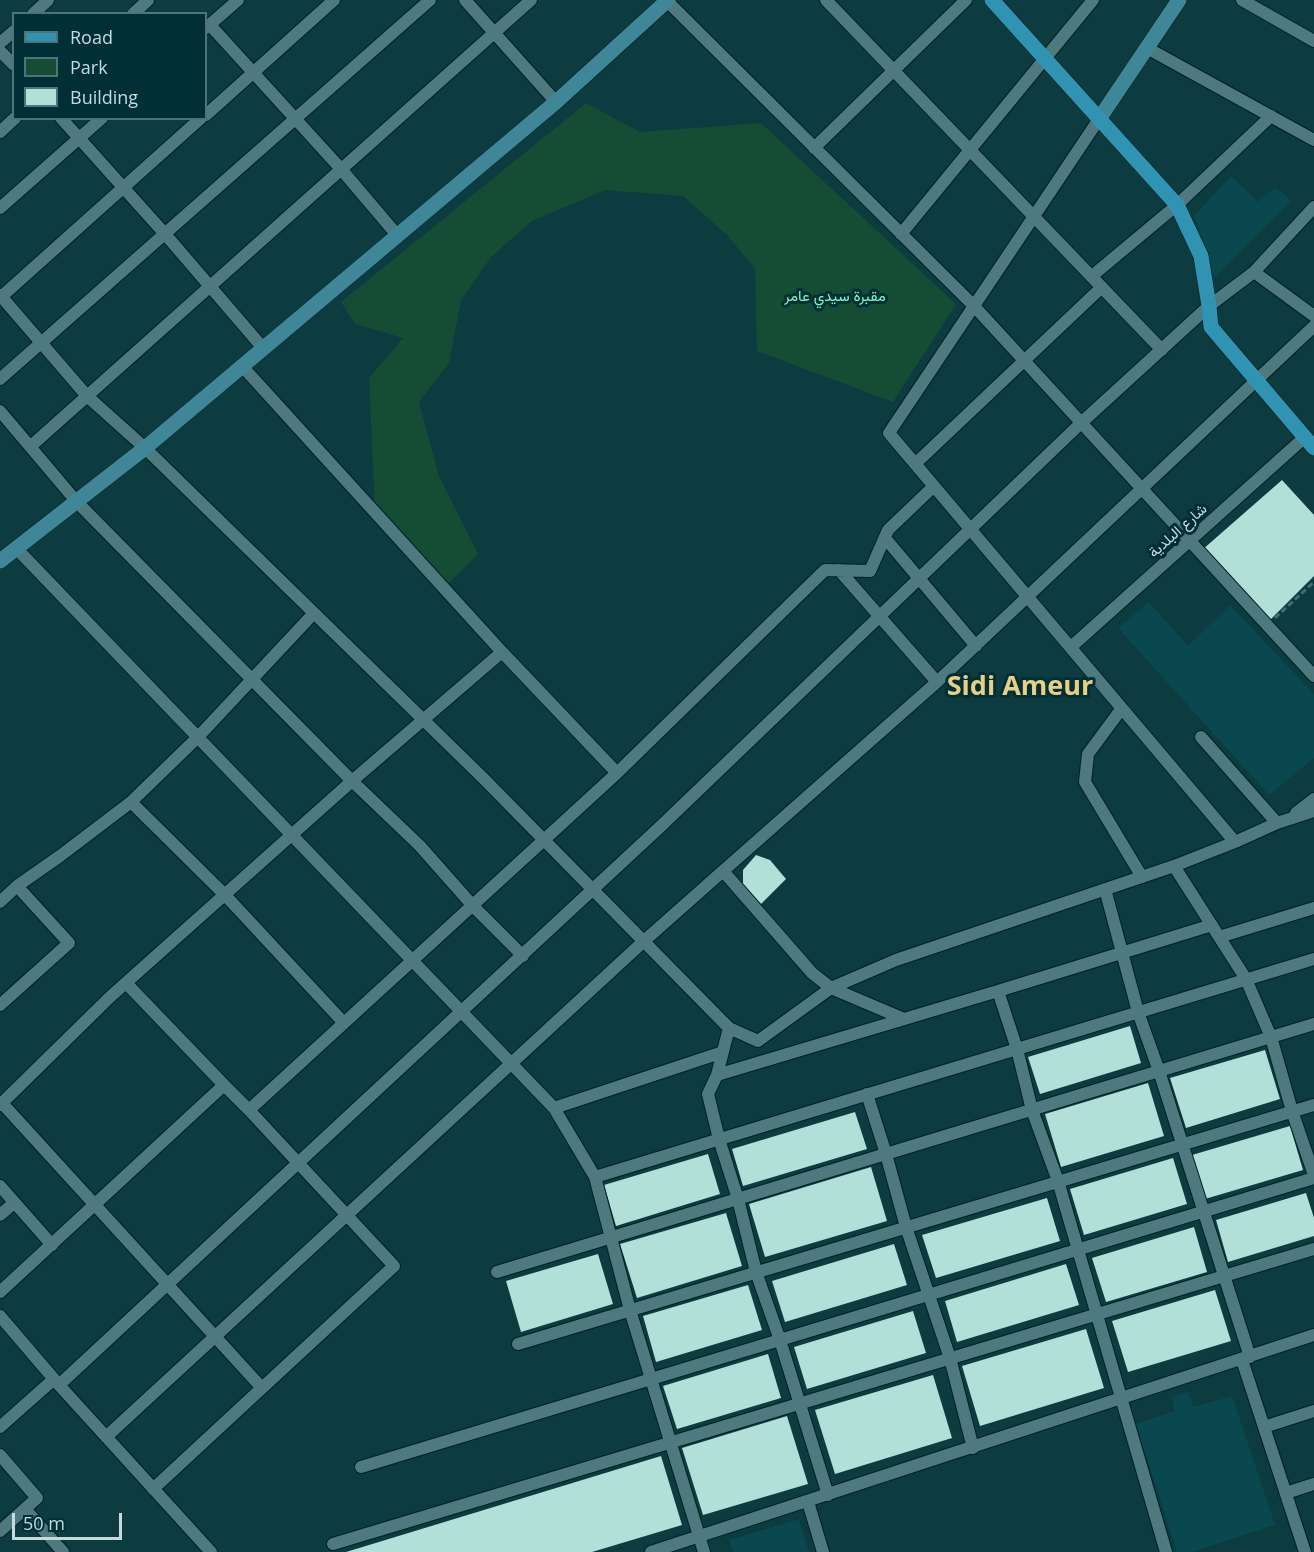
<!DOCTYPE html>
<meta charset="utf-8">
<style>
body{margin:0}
#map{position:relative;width:1314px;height:1552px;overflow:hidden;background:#0c3b40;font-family:"Open Sans",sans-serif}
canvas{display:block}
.legend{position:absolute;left:12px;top:12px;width:195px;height:108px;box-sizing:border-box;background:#003036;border:2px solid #4e7479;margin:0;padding:8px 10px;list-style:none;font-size:18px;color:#c4dbde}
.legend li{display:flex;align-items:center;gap:12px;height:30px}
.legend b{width:30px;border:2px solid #4e7479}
.scale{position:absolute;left:12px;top:1513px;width:110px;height:27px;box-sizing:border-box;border:3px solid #c4dbde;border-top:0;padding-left:8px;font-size:18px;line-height:21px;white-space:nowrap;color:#c4dbde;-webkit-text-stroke:4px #003036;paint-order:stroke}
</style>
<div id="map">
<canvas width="1314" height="1552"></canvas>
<ul class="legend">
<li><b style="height:8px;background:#3193b2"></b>Road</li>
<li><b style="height:16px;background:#154c34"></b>Park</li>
<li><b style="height:16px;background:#b2e0d8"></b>Building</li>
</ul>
<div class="scale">50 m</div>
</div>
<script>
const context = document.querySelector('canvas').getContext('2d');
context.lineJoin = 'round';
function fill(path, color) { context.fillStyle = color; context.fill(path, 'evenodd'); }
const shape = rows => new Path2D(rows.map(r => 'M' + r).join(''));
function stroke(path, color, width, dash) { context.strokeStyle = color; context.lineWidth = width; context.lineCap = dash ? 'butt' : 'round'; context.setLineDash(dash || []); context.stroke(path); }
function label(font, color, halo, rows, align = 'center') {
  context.font = font + ' "Open Sans",Vazirmatn,sans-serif'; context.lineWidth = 6; context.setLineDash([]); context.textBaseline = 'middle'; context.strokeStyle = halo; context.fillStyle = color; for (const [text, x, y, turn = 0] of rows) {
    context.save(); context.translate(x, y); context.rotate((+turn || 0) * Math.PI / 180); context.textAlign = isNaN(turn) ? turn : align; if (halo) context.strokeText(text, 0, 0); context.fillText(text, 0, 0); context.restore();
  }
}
const built = shape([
 [1231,176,1258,202,1275,187,1292,201,1214,278,1208,252,1194,216],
 [1149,602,1188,646,1230,605,1314,694,1314,758,1269,795,1118,628],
 [1188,1392,1193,1407,1232,1396,1275,1525,1192,1552,1177,1552,1136,1424,1175,1411,1172,1397],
 [799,1519,809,1552,733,1552,729,1540]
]);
const green = shape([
 [586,103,640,132,761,123,956,304,893,402,757,351,755,269,729,237,683,196,605,190,532,221,491,257,461,301,449,363,419,402,439,476,478,554,445,587,375,510,369,378,403,338,355,324,341,302]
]);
const building = shape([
 [1282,480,1314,515,1314,576,1268,622,1202,550],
 [756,855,770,860,786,879,761,904,743,884,743,870],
 [1130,1026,1141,1063,1040,1094,1028,1057],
 [1265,1050,1280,1099,1186,1128,1170,1078],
 [1148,1083,1164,1136,1061,1167,1045,1114],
 [855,1112,867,1149,743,1186,732,1149],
 [1290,1126,1303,1170,1205,1199,1192,1155],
 [708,1154,720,1194,616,1226,604,1185],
 [1173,1158,1187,1204,1084,1235,1070,1189],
 [871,1167,887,1221,765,1257,749,1204],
 [1306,1193,1314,1218,1314,1236,1228,1262,1216,1220],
 [1047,1198,1060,1241,936,1278,922,1235],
 [726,1213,742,1266,637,1298,620,1244],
 [1194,1227,1207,1272,1106,1302,1092,1258],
 [894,1244,907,1285,785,1322,772,1281],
 [598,1254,613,1304,521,1332,506,1281],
 [1066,1264,1079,1305,957,1342,945,1301],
 [748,1285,762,1330,656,1362,643,1316],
 [1215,1290,1231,1341,1128,1372,1112,1321],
 [913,1311,926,1353,807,1389,794,1347],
 [1086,1329,1104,1388,980,1426,962,1366],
 [768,1354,781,1398,677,1429,663,1386],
 [933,1375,952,1438,835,1474,815,1410],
 [787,1416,808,1484,703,1515,682,1448],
 [661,1456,682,1525,592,1552,346,1552]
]);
const path = shape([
 [1275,618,1314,582]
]);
const minor = shape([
 [465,0,556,102],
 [666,0,974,306,1314,676],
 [826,0,1162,350],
 [1242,0,1314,41],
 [33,14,48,0],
 [133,14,148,0],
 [210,25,341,169,397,235],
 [206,28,238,0],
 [0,43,14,31],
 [1147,48,1314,140],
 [0,51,14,65],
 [206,115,334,0],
 [61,118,165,234,263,348],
 [1099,119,889,433,1235,842],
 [0,132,15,118],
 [814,148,966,0],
 [0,208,102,118],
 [901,234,1093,0],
 [1254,272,1314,316],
 [1092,276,1177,205,1271,116],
 [0,295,87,396,145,448,483,778,729,1028,758,1041,831,988,904,1019],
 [1,297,201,118],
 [242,366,502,652,617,773,249,1110,394,1266,262,1388],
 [0,379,430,0],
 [0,411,76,501,352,781,420,846,473,906,523,956],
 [31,446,531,0],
 [915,464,1102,287],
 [885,538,976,646],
 [16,548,554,1108,595,1177],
 [839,570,937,682],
 [1071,647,1305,437],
 [1122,708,1088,754,1085,782,1142,877],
 [1201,737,1277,823],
 [617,773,825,570,870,571,888,530,934,486],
 [131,802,225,895,344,1023],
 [1314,811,1277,823,1235,842,1174,866,1246,979,1271,1037,1292,1111,1314,1175],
 [1296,813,1314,799],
 [723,871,937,682,1314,326],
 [17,886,60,856,131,802,198,737,314,613],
 [1105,889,1138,1012,1159,1071,1250,1357],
 [0,902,17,886,69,943,0,1005],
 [1219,937,1314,908],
 [126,983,224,1085],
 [729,1028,717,1075,998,991],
 [717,1075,708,1094,719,1139,738,1199,756,1272,780,1340,828,1495],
 [867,1094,886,1154,906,1227,950,1358,973,1448],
 [2,1103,262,1388,153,1489],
 [0,1105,110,997,352,781,502,652],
 [554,1108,723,1052],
 [0,1186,52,1245],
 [0,1215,14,1203],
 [497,1272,1314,1024],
 [0,1292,224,1085,249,1110],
 [0,1316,59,1385],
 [518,1344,1314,1105],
 [1242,1360,1305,1552],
 [0,1427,54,1379],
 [1264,1427,1314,1411],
 [106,1437,644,941,723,871,812,973,831,988,896,960,1174,866],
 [0,1455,37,1498,0,1531],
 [361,1467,1314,1178],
 [1286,1493,1314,1484],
 [808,1502,823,1552],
 [25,1509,63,1552],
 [333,1544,1314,1249],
 [211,1552,59,1385,661,826,1081,423,1209,306,1254,272,1314,207],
 [651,1552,1314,1335],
 [704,1552,630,1310,595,1177,1314,959],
 [1166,1552,1058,1181,1032,1110,1017,1049,998,991,1212,925]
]);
const secondary = shape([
 [1099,119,1179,0],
 [0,561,145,448,556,102,668,0]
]);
const primary = shape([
 [992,0,1177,205,1201,256,1209,306,1211,327,1314,448]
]);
const parkNames = [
 ["مقبرة سيدي عامر",835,297]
];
const streetNames = [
 ["شارع البلدية",1178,531,-42]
];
const townNames = [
 ["Sidi Ameur",1020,687]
];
fill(built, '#09484f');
fill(green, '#154c34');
fill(building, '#b2e0d8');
stroke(minor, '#002024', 14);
stroke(secondary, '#002024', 16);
stroke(primary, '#002024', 16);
stroke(path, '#456c71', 3, [6, 3]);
stroke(minor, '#4d797f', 12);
stroke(secondary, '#3f8698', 15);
stroke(primary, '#3193b2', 15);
label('15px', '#80f5bb', '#003036', parkNames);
label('15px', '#c4dbde', '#003036', streetNames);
label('bold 27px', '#e9cf83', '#003036', townNames);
</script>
